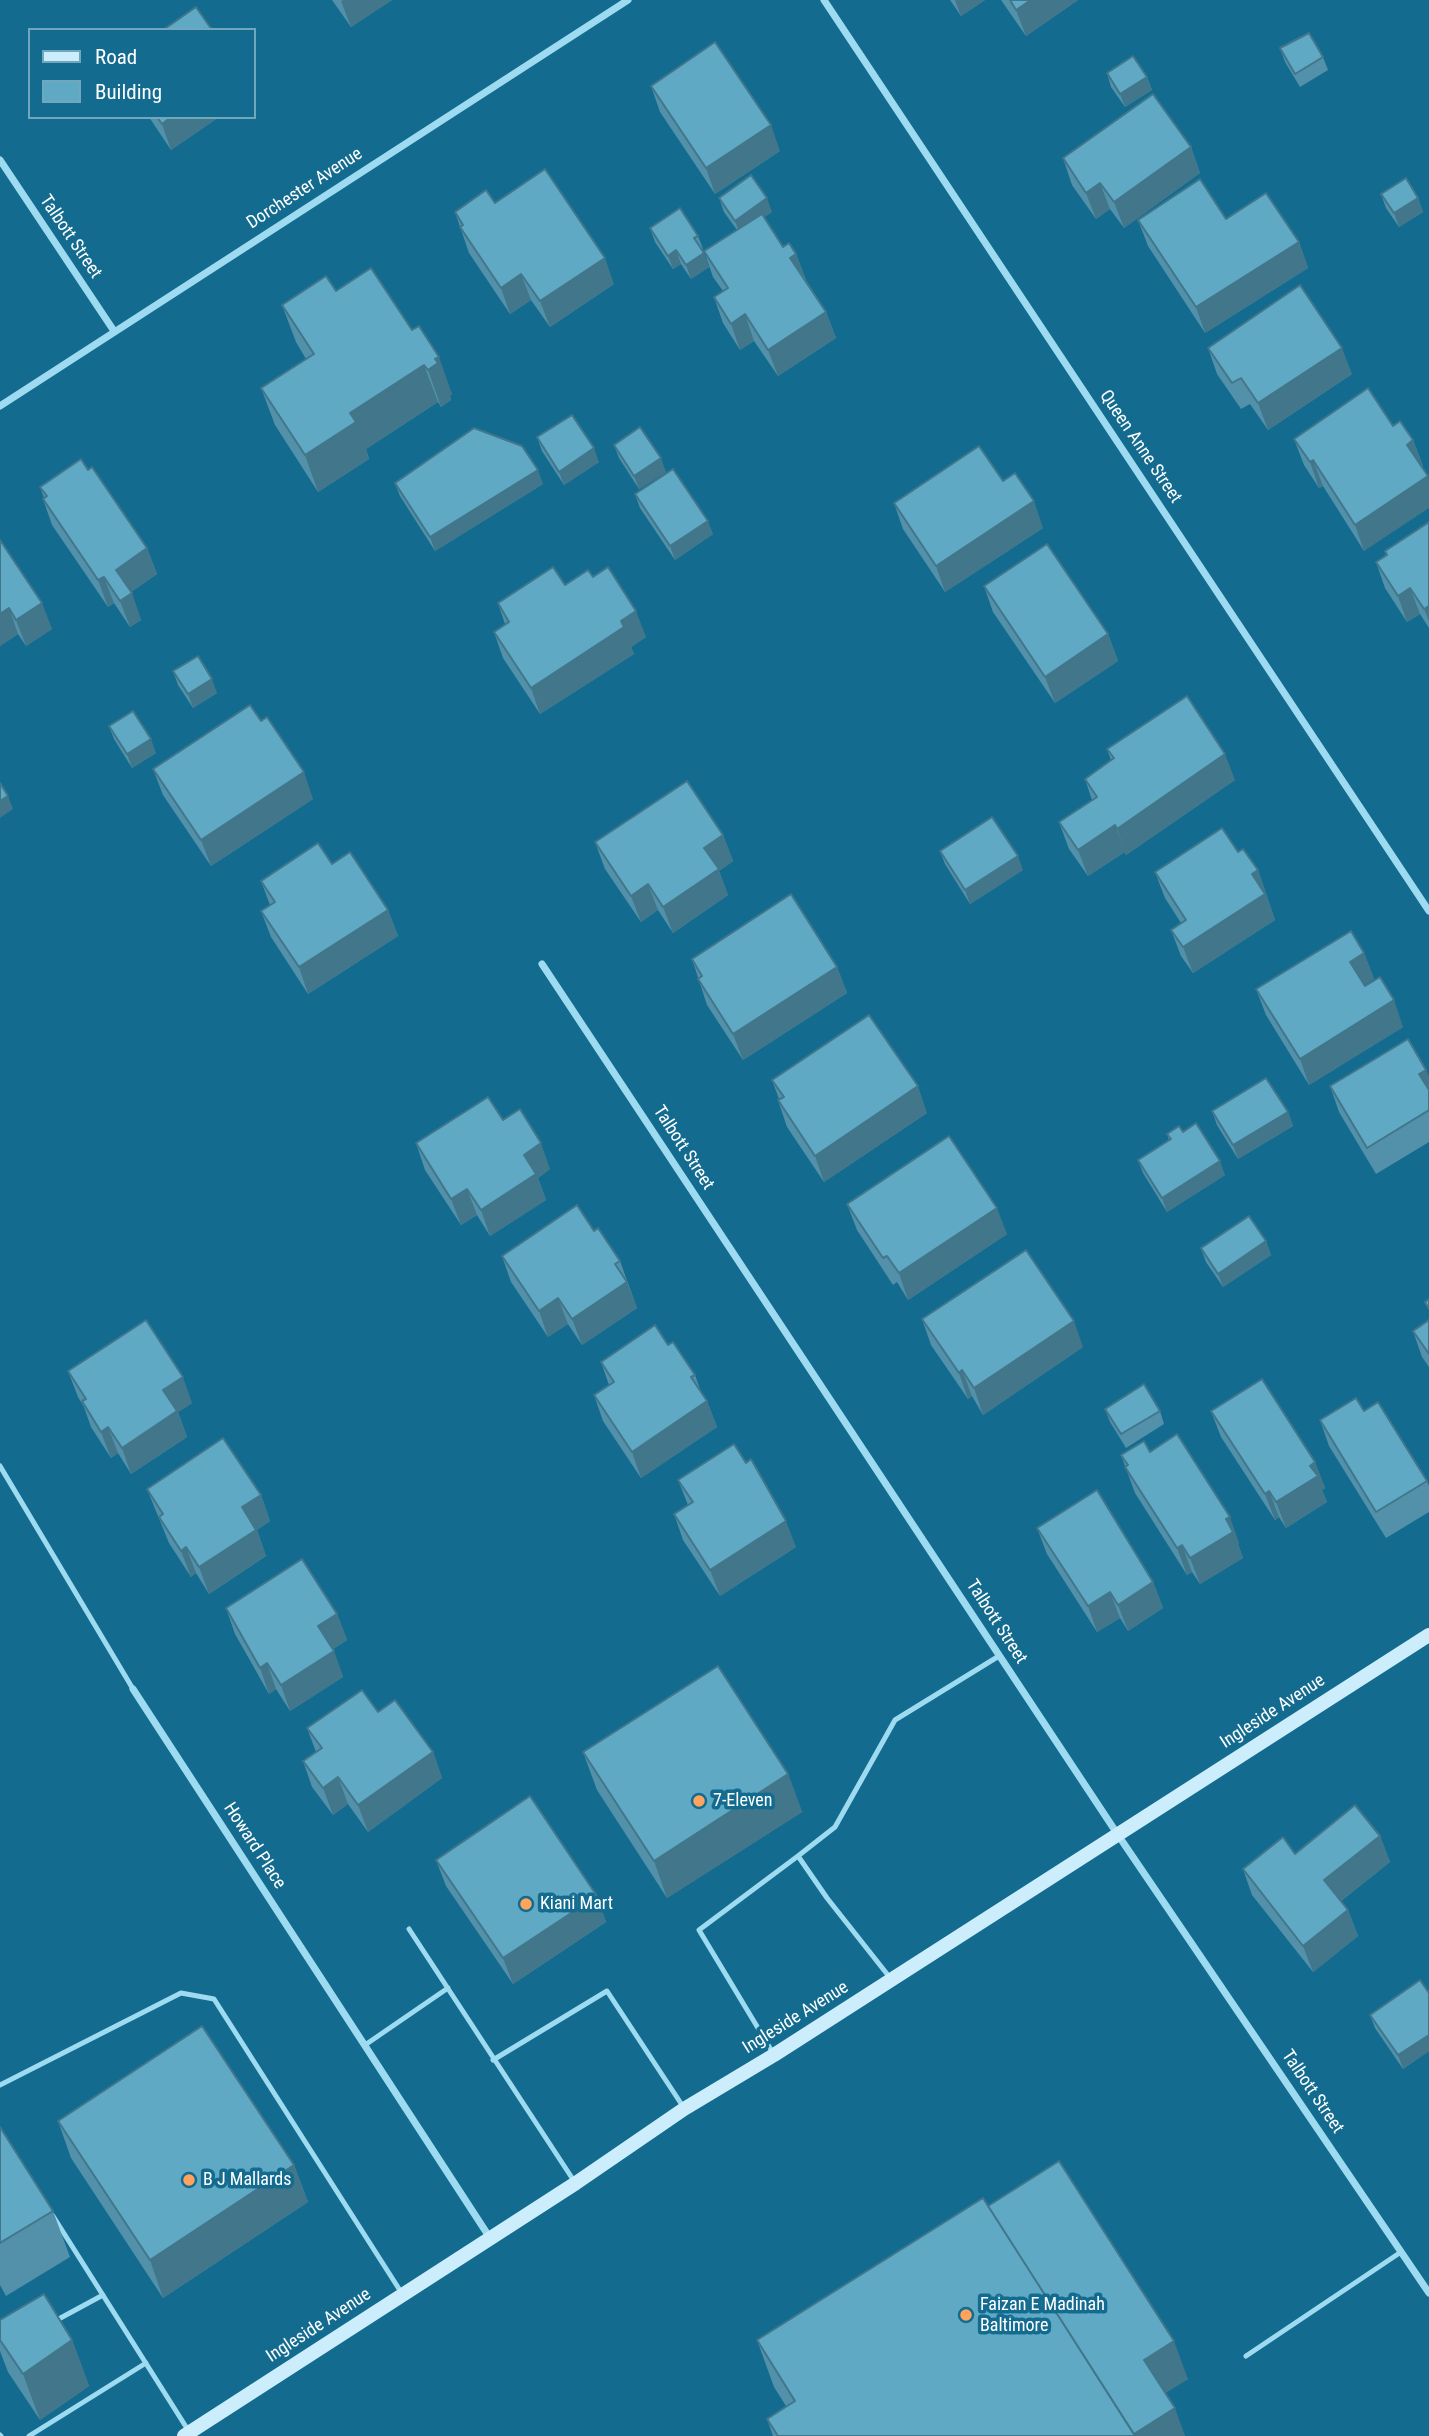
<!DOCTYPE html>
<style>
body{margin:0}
#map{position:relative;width:1429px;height:2436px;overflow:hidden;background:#136c8f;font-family:"Roboto Condensed",sans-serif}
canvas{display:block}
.legend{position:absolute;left:28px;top:28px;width:228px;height:91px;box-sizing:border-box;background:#136c8f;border:2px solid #71a7bc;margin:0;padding:9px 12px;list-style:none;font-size:21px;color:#fff}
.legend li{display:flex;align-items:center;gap:14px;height:35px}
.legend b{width:35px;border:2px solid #71a7bc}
</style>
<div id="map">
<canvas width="1429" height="2436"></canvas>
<ul class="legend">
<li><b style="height:9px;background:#cceefc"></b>Road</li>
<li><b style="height:19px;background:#5fa9c5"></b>Building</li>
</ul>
</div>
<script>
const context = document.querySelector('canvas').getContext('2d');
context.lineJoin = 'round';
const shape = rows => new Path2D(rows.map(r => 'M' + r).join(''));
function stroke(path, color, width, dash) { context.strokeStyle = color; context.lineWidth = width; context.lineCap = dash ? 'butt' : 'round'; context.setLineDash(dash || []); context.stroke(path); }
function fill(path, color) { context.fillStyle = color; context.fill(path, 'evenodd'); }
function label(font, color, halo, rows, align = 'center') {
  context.font = font + ' "Roboto Condensed",sans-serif'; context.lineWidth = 7; context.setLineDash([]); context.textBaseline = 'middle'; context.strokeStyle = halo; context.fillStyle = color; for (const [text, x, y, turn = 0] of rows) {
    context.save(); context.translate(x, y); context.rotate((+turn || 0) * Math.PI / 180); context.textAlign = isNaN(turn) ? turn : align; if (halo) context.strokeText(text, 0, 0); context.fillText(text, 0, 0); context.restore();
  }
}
const service = shape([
 [0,1466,133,1689],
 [798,1856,835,1827,895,1720,999,1656],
 [409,1929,574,2181],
 [365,2045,448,1988],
 [773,2053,699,1930,798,1856,827,1898,891,1979],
 [493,2060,607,1991,684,2108],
 [0,2085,181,1993,214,1999,401,2292],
 [53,2216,188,2430],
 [55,2321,103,2295],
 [1246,2356,1401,2252],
 [0,2435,1,2436],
 [29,2436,146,2363]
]);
const minor = shape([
 [824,0,1429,911],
 [0,160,114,331],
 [0,406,628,0],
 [542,964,1118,1835,1429,2293],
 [133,1689,490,2238]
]);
const secondary = shape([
 [184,2436,576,2183,684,2109,774,2055,1429,1635]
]);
const wall = shape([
 [332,0,392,0,351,27],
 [950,0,985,0,961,16],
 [1001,0,1078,0,1026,36],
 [1280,48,1323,57,1328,70,1300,87,1285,62],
 [1107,73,1147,77,1152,90,1125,107,1111,87],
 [651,86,780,151,715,194,660,112],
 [149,117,219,117,171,150],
 [1191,147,1200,173,1124,228,1110,209,1096,219,1072,185,1063,158],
 [1381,194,1418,198,1423,212,1399,227,1386,208],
 [719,198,772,212,764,217,783,247,796,254,806,280,826,312,836,338,778,376,754,341,740,350,723,323,714,297,723,291,713,277,704,251,737,230,724,212],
 [495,203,614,284,550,327,531,300,510,314,469,253,455,212],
 [1226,219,1299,242,1308,268,1205,333,1148,246,1138,220],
 [650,228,698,236,703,249,702,250,709,267,691,279,681,264,673,269,655,242],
 [371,268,452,394,450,396,451,400,441,407,438,402,366,449,369,459,318,492,275,425,261,388,306,359,296,342,282,305,336,291],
 [1208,348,1352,374,1268,430,1250,404,1241,409,1217,374],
 [537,437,599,462,564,485,542,451],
 [1294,439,1413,440,1423,466,1364,551,1323,486,1319,488,1304,465],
 [614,445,666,472,639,489,619,458],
 [88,470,147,548,157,574,131,592,141,620,130,627,114,603,108,607,52,525,43,499,44,498,40,487],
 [1003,481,1043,528,945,592,903,529,894,503],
 [395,483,543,484,435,551,400,496],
 [635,494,713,534,675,560,640,508],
 [1429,522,1429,628,1420,614,1407,622,1385,588,1376,562],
 [0,540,52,629,26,646,18,634,0,646],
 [565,585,646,637,631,647,634,654,540,714,503,658,494,632,505,624,498,603],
 [984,586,1108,634,1118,661,1055,703,993,612],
 [173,671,217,693,193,708,178,685],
 [109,726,156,753,132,768,114,739],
 [1107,749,1235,780,1126,855,1125,852,1088,876,1069,849,1059,822,1092,800,1085,779,1111,760],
 [153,769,313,799,211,866,163,795],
 [723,835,733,861,719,871,728,895,673,933,658,910,641,922,605,869,595,842],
 [940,851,1023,870,970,904,945,864],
 [1238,852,1258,870,1275,920,1193,973,1181,956,1171,930,1181,923,1165,898,1155,872],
 [332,864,388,910,398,936,308,994,271,937,261,911,270,905,261,881],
 [1364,953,1374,979,1364,985,1403,1027,1309,1085,1266,1015,1256,989],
 [692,959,837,967,847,993,743,1060,707,1005],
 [1429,1076,1429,1142,1376,1174,1339,1112,1330,1086],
 [772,1080,927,1113,824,1182,787,1127,778,1100,779,1099],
 [1212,1111,1288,1112,1293,1126,1238,1159,1217,1125],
 [503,1120,550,1169,538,1178,546,1200,490,1236,477,1215,461,1225,425,1170,416,1143],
 [1183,1132,1225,1175,1167,1212,1143,1173,1138,1160,1169,1140,1167,1134],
 [847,1204,1007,1234,908,1300,897,1282,893,1285,857,1230],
 [594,1231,620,1261,637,1308,582,1345,568,1324,548,1337,511,1282,502,1256],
 [1266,1241,1271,1255,1223,1287,1206,1262,1201,1248],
 [922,1319,1083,1347,983,1415,972,1396,968,1399,931,1345],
 [1429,1320,1429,1367,1422,1357,1413,1331],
 [668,1345,695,1375,701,1392,707,1401,717,1427,641,1478,603,1421,594,1395,609,1385,601,1362],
 [68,1371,192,1403,178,1412,187,1437,131,1474,118,1453,111,1458,91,1427,84,1407,78,1397],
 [1105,1409,1160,1411,1164,1424,1126,1448,1110,1422],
 [1211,1411,1315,1462,1325,1488,1322,1490,1327,1502,1286,1528,1279,1517,1275,1520,1221,1437],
 [1364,1411,1427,1481,1429,1486,1429,1512,1386,1538,1329,1446,1320,1420],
 [1150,1452,1239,1543,1238,1544,1243,1558,1200,1584,1192,1572,1187,1575,1135,1493,1121,1455],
 [746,1463,796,1547,720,1596,683,1540,674,1514,688,1505,678,1480],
 [147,1489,261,1495,270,1521,257,1530,266,1556,209,1594,196,1573,191,1577,169,1543],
 [1037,1528,1153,1582,1163,1608,1128,1631,1120,1618,1097,1632,1047,1554],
 [226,1608,337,1614,347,1640,333,1649,343,1677,290,1711,276,1689,269,1694,235,1634],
 [378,1712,433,1752,442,1778,368,1832,348,1804,333,1815,312,1787,303,1761,316,1752,307,1728],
 [583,1752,788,1774,802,1812,667,1898,597,1790],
 [1380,1836,1390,1862,1341,1901,1348,1910,1358,1936,1313,1972,1252,1895,1243,1869,1295,1854],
 [436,1860,597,1896,606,1922,513,1984,446,1886],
 [1429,1993,1429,2051,1403,2069,1375,2028,1370,2015],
 [58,2121,294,2165,308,2202,163,2298,71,2158],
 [0,2127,53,2211,70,2257,6,2296,0,2285],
 [988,2206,1188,2379,1165,2393,1185,2436,773,2436,767,2419,786,2406,774,2387,757,2340],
 [0,2320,72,2340,89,2386,40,2420,8,2372,0,2351]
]);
const shadedWall = shape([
 [343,0,392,0,351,27,341,1],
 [955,0,985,0,961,16],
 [1031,0,1078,0,1026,36,1016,10],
 [1147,77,1152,90,1125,107,1120,94],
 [171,117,219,117,171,150,162,124],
 [771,125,780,151,715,194,706,168],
 [1191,147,1200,173,1124,228,1114,202],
 [1100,183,1110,209,1096,219,1086,193],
 [767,198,772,212,740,234,735,221],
 [1418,198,1423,212,1399,227,1394,213],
 [1299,242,1308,268,1205,333,1196,307],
 [676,250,681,264,673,269,668,256],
 [704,253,709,267,691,279,686,265],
 [796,254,806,280,790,258],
 [605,258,614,284,550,327,540,301],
 [521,274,531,300,510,314,501,288],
 [826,312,836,338,778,376,768,350],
 [745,314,754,341,740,350,731,324],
 [1342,348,1352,374,1268,430,1258,403],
 [439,357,452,394,450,396,451,400,441,407,428,370,435,359],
 [424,365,438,402,366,449,369,459,318,492,305,455,350,413],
 [1413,440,1423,466,1416,471,1407,445],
 [594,448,599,462,564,485,559,472],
 [661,458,666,472,639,489,634,476],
 [1313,460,1323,486,1319,488,1310,462],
 [538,470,543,484,435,551,430,537],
 [1428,476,1429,479,1429,508,1364,551,1355,525],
 [1034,501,1043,528,945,592,936,566],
 [708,521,713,534,675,560,670,546],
 [147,548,157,574,125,596,116,570],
 [104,577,114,603,108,607,98,580],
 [1410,588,1420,614,1407,622,1398,596],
 [132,593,141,620,130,627,120,601],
 [42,603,52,629,26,646,16,620],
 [1429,606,1429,621,1424,609],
 [9,608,18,634,0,646,0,614],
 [636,611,646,637,631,647,634,654,540,714,531,688,621,621],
 [1108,634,1118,661,1055,703,1045,677],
 [212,679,217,693,193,708,188,694],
 [151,739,156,753,132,768,127,754],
 [1225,754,1235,780,1126,855,1117,829],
 [304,772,313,799,211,866,201,840],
 [8,796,13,809,0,818,0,801],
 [1115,825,1125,852,1088,876,1078,850],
 [723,835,733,861,719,871,728,895,673,933,663,907,704,848],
 [1018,856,1023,870,970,904,965,890],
 [1258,870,1275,920,1193,973,1183,947,1252,874],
 [648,884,658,910,641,922,631,896],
 [388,910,398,936,308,994,299,967],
 [1364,953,1374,979,1360,988,1350,962],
 [837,967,847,993,743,1060,733,1034],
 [1394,1000,1403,1027,1309,1085,1300,1059],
 [1426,1070,1429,1076,1429,1100,1419,1074],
 [918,1086,927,1113,824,1182,815,1156],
 [1288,1112,1293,1126,1238,1159,1233,1145],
 [541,1143,550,1169,538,1178,546,1200,490,1236,481,1210,524,1155],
 [1220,1161,1225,1175,1167,1212,1162,1198],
 [467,1189,477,1215,461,1225,451,1199],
 [997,1208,1007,1234,908,1300,899,1273],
 [1266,1241,1271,1255,1223,1287,1218,1274],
 [627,1282,637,1308,582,1345,572,1319],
 [558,1298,568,1324,548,1337,539,1311],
 [1074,1321,1083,1347,983,1415,974,1388],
 [962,1370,972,1396,968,1399,959,1373],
 [183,1377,192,1403,178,1412,187,1437,131,1474,122,1448,163,1390],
 [707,1401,717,1427,641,1478,632,1452],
 [108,1427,118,1453,111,1458,101,1432],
 [1315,1462,1325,1488,1322,1490,1327,1502,1286,1528,1276,1502,1310,1466],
 [1269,1491,1279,1517,1275,1520,1265,1494],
 [261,1495,270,1521,257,1530,266,1556,209,1594,199,1567,242,1507],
 [1230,1517,1239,1543,1238,1544,1243,1558,1200,1584,1190,1558],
 [786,1521,796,1547,720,1596,710,1570],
 [1182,1545,1192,1572,1187,1575,1177,1548],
 [186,1547,196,1573,191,1577,181,1551],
 [1153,1582,1163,1608,1128,1631,1118,1605],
 [1110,1592,1120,1618,1097,1632,1088,1606],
 [337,1614,347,1640,328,1652,318,1626],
 [334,1651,343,1677,290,1711,281,1685],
 [267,1663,276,1689,269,1694,260,1668],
 [433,1752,442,1778,368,1832,358,1805],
 [788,1774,802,1812,667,1898,654,1861],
 [338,1777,348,1804,333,1815,323,1788],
 [1380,1836,1390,1862,1334,1906,1324,1880],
 [597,1896,606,1922,513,1984,503,1958],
 [1348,1910,1358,1936,1313,1972,1303,1946],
 [1429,2035,1429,2051,1403,2069,1398,2055],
 [294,2165,308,2202,163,2298,150,2260],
 [72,2340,89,2386,40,2420,23,2374],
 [1174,2341,1188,2379,1157,2398,1144,2360],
 [1175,2408,1185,2436,1133,2436,1133,2435]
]);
const building = shape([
 [1010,0,1031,0,1016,10,1010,0],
 [196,7,212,30,163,30,196,7],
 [1309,33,1323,57,1295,74,1280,48,1309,33],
 [715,42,771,125,706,168,651,86,715,42],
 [1133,56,1147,77,1120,94,1107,73,1133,56],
 [1153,94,1191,147,1114,202,1100,183,1086,193,1063,158,1153,94],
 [157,117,171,117,162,124,157,117],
 [545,169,605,258,540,301,521,274,501,288,460,227,463,225,455,212,486,190,495,203,545,169],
 [751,175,767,198,735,221,719,198,751,175],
 [1406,178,1418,198,1394,213,1381,194,1406,178],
 [1200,179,1226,219,1266,193,1299,242,1196,307,1138,220,1200,179],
 [680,208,698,236,694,238,704,253,686,265,676,250,668,256,650,228,680,208],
 [762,214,783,247,789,243,796,254,790,258,826,312,768,350,745,314,731,324,714,297,728,288,704,251,762,214],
 [371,268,412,330,419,326,439,357,435,359,438,363,428,370,424,365,350,413,356,422,305,455,261,388,314,354,282,305,326,276,336,291,371,268],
 [1300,285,1342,348,1258,403,1241,378,1232,383,1208,348,1300,285],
 [1368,388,1393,426,1400,421,1413,440,1407,445,1428,476,1355,525,1313,460,1310,462,1294,439,1368,388],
 [572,415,594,448,559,472,537,437,572,415],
 [640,427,661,458,634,476,614,445,640,427],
 [474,428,522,446,538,470,430,537,395,483,474,428],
 [979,446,1003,481,1015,473,1034,501,936,566,894,503,979,446],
 [81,459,88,470,92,467,147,548,116,570,132,593,120,601,104,577,98,580,43,499,47,496,40,487,81,459],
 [673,469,708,521,670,546,635,494,673,469],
 [1429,522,1429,606,1424,609,1410,588,1398,596,1376,562,1387,555,1385,551,1429,522],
 [0,540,42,603,16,620,9,608,0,614,0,540],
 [1047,544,1108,634,1045,677,984,586,1047,544],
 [553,567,565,585,588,570,593,577,608,567,636,611,621,621,624,627,531,688,494,632,509,622,498,603,553,567],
 [198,656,212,679,188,694,173,671,198,656],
 [1187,696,1225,754,1117,829,1115,825,1078,850,1059,822,1097,797,1085,779,1114,758,1107,749,1187,696],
 [250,705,261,721,267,717,304,772,201,840,153,769,250,705],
 [133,711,151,739,127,754,109,726,133,711],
 [687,781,723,835,704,848,719,869,663,907,648,884,631,896,595,842,687,781],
 [0,783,8,796,0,801,0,783],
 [992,817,1018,856,965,890,940,851,992,817],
 [1222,828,1238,852,1243,849,1258,870,1252,874,1265,894,1183,947,1171,930,1186,920,1155,872,1222,828],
 [318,843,332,864,350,852,388,910,299,967,261,911,275,902,261,881,318,843],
 [791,894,837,967,733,1034,698,979,702,976,692,959,791,894],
 [1351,931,1364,953,1350,962,1365,986,1380,977,1394,1000,1300,1059,1256,989,1351,931],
 [869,1015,918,1086,815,1156,778,1100,784,1097,772,1080,869,1015],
 [1408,1039,1426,1070,1419,1074,1429,1090,1429,1110,1367,1148,1330,1086,1408,1039],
 [1266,1078,1288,1112,1233,1145,1212,1111,1266,1078],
 [488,1097,503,1120,520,1109,541,1143,524,1155,536,1174,481,1210,467,1189,451,1199,416,1143,488,1097],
 [1196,1123,1220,1161,1162,1198,1138,1160,1171,1139,1167,1134,1179,1126,1183,1132,1196,1123],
 [949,1136,997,1208,899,1273,887,1256,883,1258,847,1204,949,1136],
 [577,1205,594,1231,598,1228,620,1261,615,1264,627,1282,572,1319,558,1298,539,1311,502,1256,577,1205],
 [1249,1216,1266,1241,1218,1274,1201,1248,1249,1216],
 [1026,1250,1074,1321,974,1388,962,1370,959,1373,922,1319,1026,1250],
 [1429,1299,1429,1309,1425,1302,1429,1299],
 [146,1320,183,1377,163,1390,177,1411,122,1448,108,1427,101,1432,82,1401,86,1399,68,1371,146,1320],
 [1429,1320,1429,1354,1413,1331,1429,1320],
 [655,1325,668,1345,673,1342,695,1375,691,1377,707,1401,632,1452,594,1395,614,1382,601,1362,655,1325],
 [1262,1379,1315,1462,1310,1466,1318,1476,1276,1502,1269,1491,1265,1494,1211,1411,1262,1379],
 [1144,1384,1160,1411,1121,1434,1105,1409,1144,1384],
 [1356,1398,1364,1411,1378,1402,1427,1481,1376,1512,1320,1420,1356,1398],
 [1177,1434,1230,1517,1226,1519,1233,1532,1190,1558,1182,1545,1177,1548,1125,1467,1128,1465,1121,1455,1144,1441,1150,1452,1177,1434],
 [223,1438,261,1495,242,1507,256,1530,199,1567,186,1547,181,1551,159,1517,163,1514,147,1489,223,1438],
 [734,1444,746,1463,751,1459,786,1521,710,1570,674,1514,693,1502,678,1480,734,1444],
 [1097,1490,1153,1582,1118,1605,1110,1592,1088,1606,1037,1528,1097,1490],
 [302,1559,337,1614,318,1626,334,1651,281,1685,267,1663,260,1668,226,1608,302,1559],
 [718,1666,788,1774,654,1861,583,1752,718,1666],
 [362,1690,378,1712,395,1700,433,1752,358,1805,338,1777,323,1788,303,1761,322,1748,307,1728,362,1690],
 [530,1796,597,1896,503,1958,436,1860,530,1796],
 [1355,1805,1380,1836,1324,1880,1348,1910,1303,1946,1243,1869,1283,1837,1295,1854,1355,1805],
 [1420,1980,1429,1993,1429,2035,1398,2055,1370,2015,1420,1980],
 [202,2026,294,2165,150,2260,58,2121,202,2026],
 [0,2127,53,2211,0,2243,0,2127],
 [1059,2161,1174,2341,1144,2360,1175,2408,1134,2434,988,2206,1059,2161],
 [983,2198,1135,2436,778,2436,767,2419,795,2401,757,2340,983,2198],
 [44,2294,72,2340,23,2374,0,2340,0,2320,44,2294]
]);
const markers = [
 [699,1801,7,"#ffa35e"],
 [526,1904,7,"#ffa35e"],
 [189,2180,7,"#ffa35e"],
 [966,2315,7,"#ffa35e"]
];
const streetNames = [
 ["Dorchester Avenue",305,189,-33],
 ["Talbott Street",70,237,56],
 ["Queen Anne Street",1140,447,56],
 ["Talbott Street",683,1148,57],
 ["Talbott Street",996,1622,57],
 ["Ingleside Avenue",1273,1712,-33],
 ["Howard Place",254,1846,57],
 ["Ingleside Avenue",796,2018,-32],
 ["Talbott Street",1312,2092,56],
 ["Ingleside Avenue",319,2326,-33]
];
const poiNames = [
 ["7-Eleven",713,1801],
 ["Kiani Mart",540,1904],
 ["B J Mallards",203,2180],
 ["Faizan E Madinah",980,2305],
 ["Baltimore",980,2326]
];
stroke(service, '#9edbf1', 5);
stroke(minor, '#9edbf1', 7);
stroke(secondary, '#cceefc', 14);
fill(wall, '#5291a9');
fill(shadedWall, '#42768a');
fill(building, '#5fa9c5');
stroke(building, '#42768a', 2);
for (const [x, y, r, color] of markers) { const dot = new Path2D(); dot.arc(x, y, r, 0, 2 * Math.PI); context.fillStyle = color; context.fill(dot); stroke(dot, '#136c8f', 2.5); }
label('18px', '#fff', '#136c8f', streetNames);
label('18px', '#fff', '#136c8f', poiNames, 'left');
</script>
